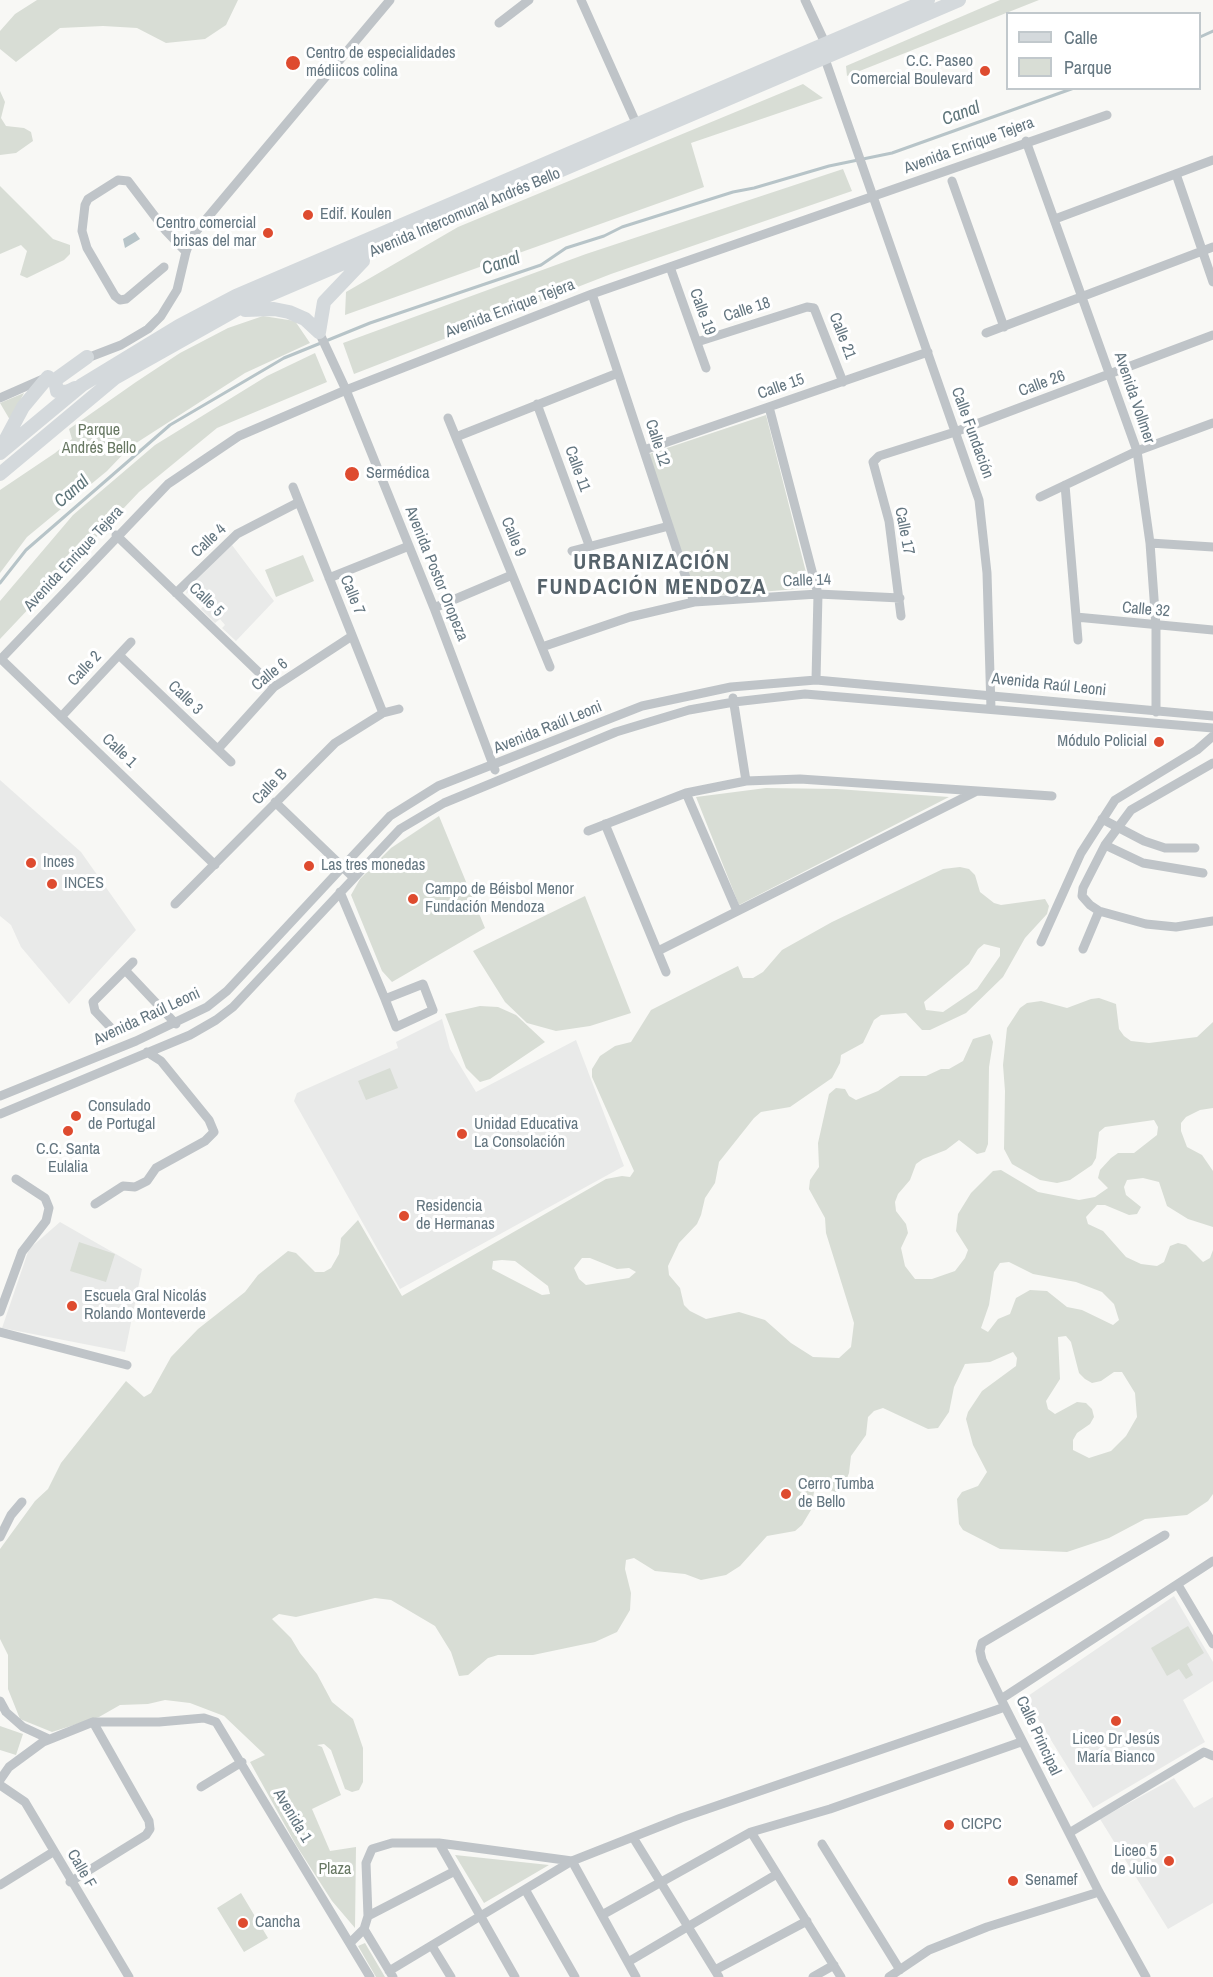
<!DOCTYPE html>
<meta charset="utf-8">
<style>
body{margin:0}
#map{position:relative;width:1213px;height:1977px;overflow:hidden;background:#f8f8f5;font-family:"Archivo Narrow",sans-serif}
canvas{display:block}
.legend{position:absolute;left:1006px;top:12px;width:195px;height:78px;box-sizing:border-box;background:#fff;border:2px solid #c1c8cc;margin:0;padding:8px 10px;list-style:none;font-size:18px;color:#647680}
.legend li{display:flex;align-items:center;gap:12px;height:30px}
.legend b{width:30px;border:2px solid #c1c8cc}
</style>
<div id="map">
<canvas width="1213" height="1977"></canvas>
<ul class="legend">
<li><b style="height:8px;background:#d4d9dc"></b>Calle</li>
<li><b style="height:16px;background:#d8ddd5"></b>Parque</li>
</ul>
</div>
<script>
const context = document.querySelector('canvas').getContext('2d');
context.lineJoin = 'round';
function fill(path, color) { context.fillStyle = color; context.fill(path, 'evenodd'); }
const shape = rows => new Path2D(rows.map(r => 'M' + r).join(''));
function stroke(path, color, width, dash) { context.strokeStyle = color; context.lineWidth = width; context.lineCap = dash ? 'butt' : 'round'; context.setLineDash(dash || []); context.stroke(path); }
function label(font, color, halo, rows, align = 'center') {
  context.font = font + ' "Archivo Narrow",sans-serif'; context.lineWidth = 6; context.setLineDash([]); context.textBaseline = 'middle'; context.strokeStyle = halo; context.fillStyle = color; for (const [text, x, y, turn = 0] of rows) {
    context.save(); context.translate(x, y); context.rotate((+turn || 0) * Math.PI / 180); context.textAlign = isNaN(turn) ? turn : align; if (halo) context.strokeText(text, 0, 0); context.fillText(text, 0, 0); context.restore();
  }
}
const built = shape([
 [232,545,274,601,236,641,222,628,225,625,220,619,215,623,201,609,208,600,195,586,186,594,189,584],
 [0,780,81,852,136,930,69,1004,21,947,11,925,0,916],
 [442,1019,450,1049,476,1092,576,1040,624,1166,400,1289,294,1101,297,1093,398,1048,396,1042],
 [60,1222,142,1269,125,1352,2,1328,29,1249],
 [1174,1596,1213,1662,1213,1681,1183,1700,1205,1742,1093,1808,1025,1698],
 [1174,1778,1194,1808,1213,1797,1213,1903,1168,1929,1100,1819]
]);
const green = shape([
 [37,0,238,0,226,25,205,39,166,43,137,28,103,26,60,28,16,62,0,49,0,31,15,14],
 [1000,0,1039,0,847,76,846,66],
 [803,84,823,98,691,143,704,187,345,315,346,292,458,227],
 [0,91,5,102,1,118,6,126,24,128,31,132,33,141,16,153,0,155],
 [843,169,852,191,611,274,354,374,343,343,586,254],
 [0,186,53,239,70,245,70,254,64,260,27,278,20,275,27,251,21,245,0,254],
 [263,316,295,321,310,343,245,373,130,447,107,471,27,537,0,573,0,490,55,453,72,439,69,429,136,382,180,353,228,328],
 [315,353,327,382,217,428,139,492,0,639,0,601,73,515,155,445,267,376],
 [24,393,10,420,0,403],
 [766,415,810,588,696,597,649,454],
 [303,555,314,581,276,597,265,570],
 [766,788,837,789,949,797,739,905,696,797],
 [439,816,485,928,392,982,382,971,351,895,360,879,391,848],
 [960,867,969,869,975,875,980,892,994,903,1001,905,1045,899,1049,906,1047,914,1025,938,1003,977,966,1013,930,1030,922,1030,906,1013,881,1015,874,1020,863,1043,841,1055,840,1063,832,1078,790,1107,761,1112,754,1118,719,1162,715,1183,705,1198,701,1215,697,1224,679,1243,668,1266,669,1275,680,1288,684,1305,690,1311,706,1319,739,1312,765,1320,791,1343,813,1357,839,1358,851,1347,854,1323,826,1233,825,1218,809,1189,810,1180,819,1167,818,1143,829,1094,836,1088,845,1089,849,1096,856,1100,878,1091,900,1076,926,1076,941,1069,949,1069,963,1061,973,1039,990,1034,993,1042,989,1067,988,1144,985,1152,977,1154,959,1140,946,1150,923,1159,916,1164,910,1180,898,1194,895,1202,896,1211,906,1224,908,1233,901,1248,905,1266,915,1279,932,1279,955,1271,965,1258,968,1250,956,1231,958,1214,971,1193,993,1171,1001,1170,1038,1192,1079,1200,1095,1197,1108,1188,1098,1178,1100,1170,1111,1158,1118,1153,1134,1153,1157,1135,1158,1127,1154,1120,1105,1127,1099,1132,1096,1158,1092,1165,1070,1180,1057,1183,1040,1180,1012,1164,1004,1149,1005,1091,1003,1065,1007,1028,1020,1008,1027,1003,1041,1001,1067,1008,1091,999,1099,998,1116,1004,1119,1029,1124,1036,1131,1041,1149,1043,1197,1037,1213,1022,1213,1108,1200,1110,1186,1117,1181,1123,1181,1131,1187,1147,1202,1155,1213,1171,1213,1227,1188,1219,1167,1206,1159,1182,1143,1178,1127,1180,1124,1187,1126,1195,1141,1207,1137,1214,1129,1215,1105,1205,1097,1205,1086,1217,1088,1224,1103,1231,1126,1257,1141,1264,1157,1266,1164,1262,1170,1246,1178,1243,1186,1245,1203,1262,1210,1258,1213,1250,1213,1494,1208,1501,1187,1515,1145,1519,1109,1538,1067,1552,1000,1549,963,1530,959,1524,957,1499,962,1492,978,1486,987,1472,973,1445,966,1419,968,1412,982,1391,1016,1366,1017,1358,1013,1352,990,1362,965,1364,954,1387,949,1412,938,1428,928,1429,883,1408,874,1411,868,1417,866,1435,851,1456,849,1473,843,1488,836,1492,821,1487,814,1492,811,1510,802,1525,795,1531,767,1536,740,1566,726,1575,701,1580,685,1574,655,1571,634,1558,626,1560,625,1569,631,1593,630,1610,617,1632,595,1642,533,1655,498,1655,488,1658,468,1675,459,1676,451,1652,435,1626,391,1600,375,1598,296,1617,279,1614,272,1619,291,1638,300,1653,317,1674,332,1702,353,1719,363,1748,363,1782,359,1790,352,1792,345,1789,331,1750,324,1744,317,1745,322,1747,341,1795,312,1809,330,1851,356,1847,355,1928,332,1901,296,1845,250,1762,265,1755,224,1716,190,1703,165,1700,148,1704,120,1705,99,1717,52,1732,20,1719,8,1689,8,1655,0,1639,0,1549,35,1501,48,1489,61,1463,126,1381,144,1397,151,1393,171,1357,198,1329,245,1292,258,1275,288,1251,296,1253,315,1272,324,1272,331,1268,339,1254,341,1238,358,1220,402,1296,606,1179,622,1176,630,1177,634,1171,592,1077,592,1069,600,1056,615,1046,631,1042,651,1010,738,966,743,978,753,978,763,972,782,950,832,922,943,869],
 [984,944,1000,948,1000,956,977,989,943,1012,926,1010,924,1002,969,964,978,949],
 [582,1258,590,1258,617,1269,629,1268,636,1272,629,1278,586,1285,579,1279,574,1268],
 [502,1260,515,1261,548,1286,550,1294,542,1295,492,1269,493,1261],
 [1009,1262,1033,1274,1076,1282,1102,1292,1114,1304,1119,1320,1113,1325,1082,1310,1067,1307,1047,1291,1030,1290,1016,1298,1010,1314,998,1319,988,1332,981,1328,989,1305,994,1272,1000,1263],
 [1066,1336,1071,1342,1079,1373,1085,1379,1092,1383,1101,1381,1114,1372,1122,1372,1135,1393,1137,1417,1126,1436,1111,1451,1089,1458,1073,1450,1073,1440,1077,1433,1090,1424,1094,1417,1092,1409,1086,1403,1077,1402,1055,1414,1048,1409,1046,1401,1060,1379,1058,1337],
 [585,896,631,1013,590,1026,556,1031,527,1023,505,1002,473,951],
 [480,1006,498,1007,516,1015,545,1042,490,1079,480,1082,466,1068,445,1014],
 [390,1068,398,1088,366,1100,358,1081],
 [79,1242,115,1254,106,1282,70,1271],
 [1188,1626,1204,1653,1187,1664,1193,1675,1186,1679,1179,1669,1167,1676,1151,1648],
 [0,1726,23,1734,16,1755,0,1750],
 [455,1855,549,1865,484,1903],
 [241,1893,268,1938,244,1952,217,1908],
 [365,1943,385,1977,376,1977,358,1946]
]);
const water = shape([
 [135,232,140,239,125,248,123,239]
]);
const stream = shape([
 [1200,37,1213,31],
 [0,583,26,550,170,425,284,358,370,323,541,265,566,248,604,236,622,227,733,192,754,188,829,166,892,153,1074,88]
]);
const street = shape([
 [581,0,637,125],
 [805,0,826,45],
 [499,23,529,0],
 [825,59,979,500,987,573,991,709],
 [1026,141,1137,451,1150,543,1156,626,1156,712],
 [1176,174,1213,282],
 [952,181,1004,327],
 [1055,219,1213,160],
 [164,267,126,299,120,300,115,296,87,248,82,231,85,205,88,199,118,180,128,181,166,231,186,252],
 [670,267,706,368],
 [592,294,694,602],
 [319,332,346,390,434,608,495,770],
 [986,333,1213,247],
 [697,342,807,307,814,308,843,382],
 [82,360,121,345,148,329,161,316,177,290,186,252,191,238,203,223,390,0],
 [0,398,45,378],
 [537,404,589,545],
 [769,407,818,594,816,680],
 [448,418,550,667],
 [456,437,618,373],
 [644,450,928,352],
 [1065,485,1078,640],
 [293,487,383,713],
 [1040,497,1137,451,1213,423],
 [116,535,274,687],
 [1150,543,1213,547],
 [572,551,669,526],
 [329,578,409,546],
 [176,593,237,534,299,502],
 [434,608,512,575],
 [901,616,889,521,873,462,879,456,955,432,1213,335],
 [1076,617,1213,630],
 [542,647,630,617,694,602,818,594,900,598],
 [119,655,231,762],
 [733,698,746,781],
 [61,717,131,642],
 [218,749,274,687,352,636],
 [1213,763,1131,810,1105,845,1083,888,1082,896,1090,905,1099,911,1146,924,1176,927,1213,921],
 [686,793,737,911],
 [275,802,354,878],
 [1102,819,1144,841,1165,848,1195,848],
 [605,824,666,972],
 [588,831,686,793,746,781,800,779,1052,796],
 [1105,845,1143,863,1203,873],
 [215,865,1,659,168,484,239,436,346,390,592,294,1107,115],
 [340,892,385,999,396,1027,433,1010,423,984,385,999],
 [175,904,335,743,383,713,399,709],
 [1041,942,1081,853,1115,800,1197,750,1213,736],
 [1083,949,1099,911],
 [658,951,977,791],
 [125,970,176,1024],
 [113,1030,95,1011,93,1002,133,962],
 [0,1096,136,1041,207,1007,227,991,390,816,438,786,642,706,731,687,816,680,1213,716],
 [0,1114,190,1035,216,1020,233,1007,400,829,444,803,616,732,689,710,734,702,805,694,1213,728],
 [95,1204,123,1186,135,1187,147,1181,156,1168,205,1141,214,1132,209,1120,161,1061,147,1052],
 [0,1312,22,1252,46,1221,49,1208,45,1198,16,1179],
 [0,1332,127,1365],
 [0,1537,11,1515,22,1502],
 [1178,1585,1213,1644],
 [1001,1699,982,1660,980,1651,982,1643,1165,1535],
 [0,1701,6,1712,23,1727,49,1739],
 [0,1780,9,1767,43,1742,93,1722,159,1722,204,1718,216,1722,370,1977],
 [0,1785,25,1802,129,1977],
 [201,1787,242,1762],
 [751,1832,841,1977],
 [1069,1833,1204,1752,1213,1756],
 [634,1839,719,1977],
 [439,1843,515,1977],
 [822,1844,900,1970],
 [70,1882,146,1835,150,1829,149,1821,93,1722],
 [0,1885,53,1852],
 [526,1891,575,1977],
 [602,1915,751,1832,830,1809,1021,1742],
 [368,1916,455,1871],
 [364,1929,393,1977],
 [350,1943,364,1929,368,1916,366,1863,372,1849,392,1843,439,1843,572,1861,636,1977],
 [432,1946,451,1977],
 [628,1962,777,1874],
 [715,1970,807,1921],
 [389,1971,572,1861,681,1818,1005,1707],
 [813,1977,834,1965],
 [889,1977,929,1950,987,1927,1099,1892],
 [1146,1977,1099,1892,1001,1699,1213,1561]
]);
const secondary = shape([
 [245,310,274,309,289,312,305,319,319,332],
 [319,332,324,302,363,261],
 [75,388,67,392,57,391,55,380,87,357],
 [0,450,23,407,48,377],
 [0,453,82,385,179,326,236,296,928,0],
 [0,474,115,378,243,306,959,0]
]);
const markers = [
 [293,63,8,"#de4b2f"],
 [985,71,6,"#de4b2f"],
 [308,215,6,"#de4b2f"],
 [268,233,6,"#de4b2f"],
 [352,474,8,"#de4b2f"],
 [1159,742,6,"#de4b2f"],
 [31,863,6,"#de4b2f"],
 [309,866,6,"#de4b2f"],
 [52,884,6,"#de4b2f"],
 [413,899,6,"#de4b2f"],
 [76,1116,6,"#de4b2f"],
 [68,1131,6,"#de4b2f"],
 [462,1134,6,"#de4b2f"],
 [404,1216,6,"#de4b2f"],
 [72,1306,6,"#de4b2f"],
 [786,1494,6,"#de4b2f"],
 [1116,1721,6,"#de4b2f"],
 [949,1825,6,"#de4b2f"],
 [1169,1861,6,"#de4b2f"],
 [1013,1881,6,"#de4b2f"],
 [243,1923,6,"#de4b2f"]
];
const poiNames = [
 ["Centro de especialidades",306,54],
 ["médiicos colina",306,72],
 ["C.C. Paseo",973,62,"right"],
 ["Comercial Boulevard",973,80,"right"],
 ["Edif. Koulen",320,215],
 ["Centro comercial",256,224,"right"],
 ["brisas del mar",256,242,"right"],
 ["Sermédica",366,474],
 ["Módulo Policial",1147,742,"right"],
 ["Inces",43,863],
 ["Las tres monedas",321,866],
 ["INCES",64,884],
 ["Campo de Béisbol Menor",425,890],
 ["Fundación Mendoza",425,908],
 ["Consulado",88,1107],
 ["de Portugal",88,1125],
 ["Unidad Educativa",474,1125],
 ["La Consolación",474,1143],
 ["C.C. Santa",68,1150,"center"],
 ["Eulalia",68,1168,"center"],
 ["Residencia",416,1207],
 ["de Hermanas",416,1225],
 ["Escuela Gral Nicolás",84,1297],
 ["Rolando Monteverde",84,1315],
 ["Cerro Tumba",798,1485],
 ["de Bello",798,1503],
 ["Liceo Dr Jesús",1116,1740,"center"],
 ["María Bianco",1116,1758,"center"],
 ["CICPC",961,1825],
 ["Liceo 5",1157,1852,"right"],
 ["de Julio",1157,1870,"right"],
 ["Senamef",1025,1881],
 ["Cancha",255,1923]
];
const streetNames = [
 ["Avenida Enrique Tejera",969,146,-20],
 ["Avenida Intercomunal Andrés Bello",465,213,-23],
 ["Avenida Enrique Tejera",510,309,-21],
 ["Calle 18",747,310,-18],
 ["Calle 19",702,312,70],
 ["Calle 21",842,336,69],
 ["Calle 26",1042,384,-20],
 ["Calle 15",781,387,-19],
 ["Avenida Vollmer",1134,398,71],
 ["Calle Fundación",972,433,70],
 ["Calle 12",657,443,72],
 ["Calle 11",577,469,70],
 ["Calle 17",904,531,79],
 ["Calle 9",513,537,68],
 ["Calle 4",209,541,-43],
 ["Avenida Enrique Tejera",74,559,-47],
 ["Avenida Postor Oropeza",436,574,68],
 ["Calle 14",807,581,-2],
 ["Calle 7",352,595,68],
 ["Calle 5",206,600,44],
 ["Calle 32",1146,610,5],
 ["Calle 2",85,669,-47],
 ["Calle 6",270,675,-39],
 ["Avenida Raúl Leoni",1049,685,6],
 ["Calle 3",185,698,44],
 ["Avenida Raúl Leoni",548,728,-22],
 ["Calle 1",119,751,44],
 ["Calle B",270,787,-46],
 ["Avenida Raúl Leoni",147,1017,-25],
 ["Calle Principal",1038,1736,65],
 ["Avenida 1",292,1816,59],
 ["Calle F",81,1869,60]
];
const parkNames = [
 ["Parque",99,431],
 ["Andrés Bello",99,449],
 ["Plaza",335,1870]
];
const waterNames = [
 ["Canal",961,114,-20],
 ["Canal",501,264,-19],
 ["Canal",72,492,-41]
];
const districtNames = [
 ["URBANIZACIÓN",652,563],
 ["FUNDACIÓN MENDOZA",652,588]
];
fill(built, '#e9eae9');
fill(green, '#d8ddd5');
fill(water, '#b7c4c8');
stroke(stream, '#b7c4c8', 3);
stroke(street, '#bfc4c8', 9);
stroke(secondary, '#d4d9dc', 14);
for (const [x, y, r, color] of markers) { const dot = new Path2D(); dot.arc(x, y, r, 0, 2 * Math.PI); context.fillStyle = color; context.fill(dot); stroke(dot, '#fff', 2); }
label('16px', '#647680', '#fff', poiNames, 'left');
label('16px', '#647680', '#fff', streetNames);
label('16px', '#687863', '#fff', parkNames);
label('italic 18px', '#5e757a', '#fff', waterNames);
context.letterSpacing = '1.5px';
label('bold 22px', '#56636b', '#fff', districtNames);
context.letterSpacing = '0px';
</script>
